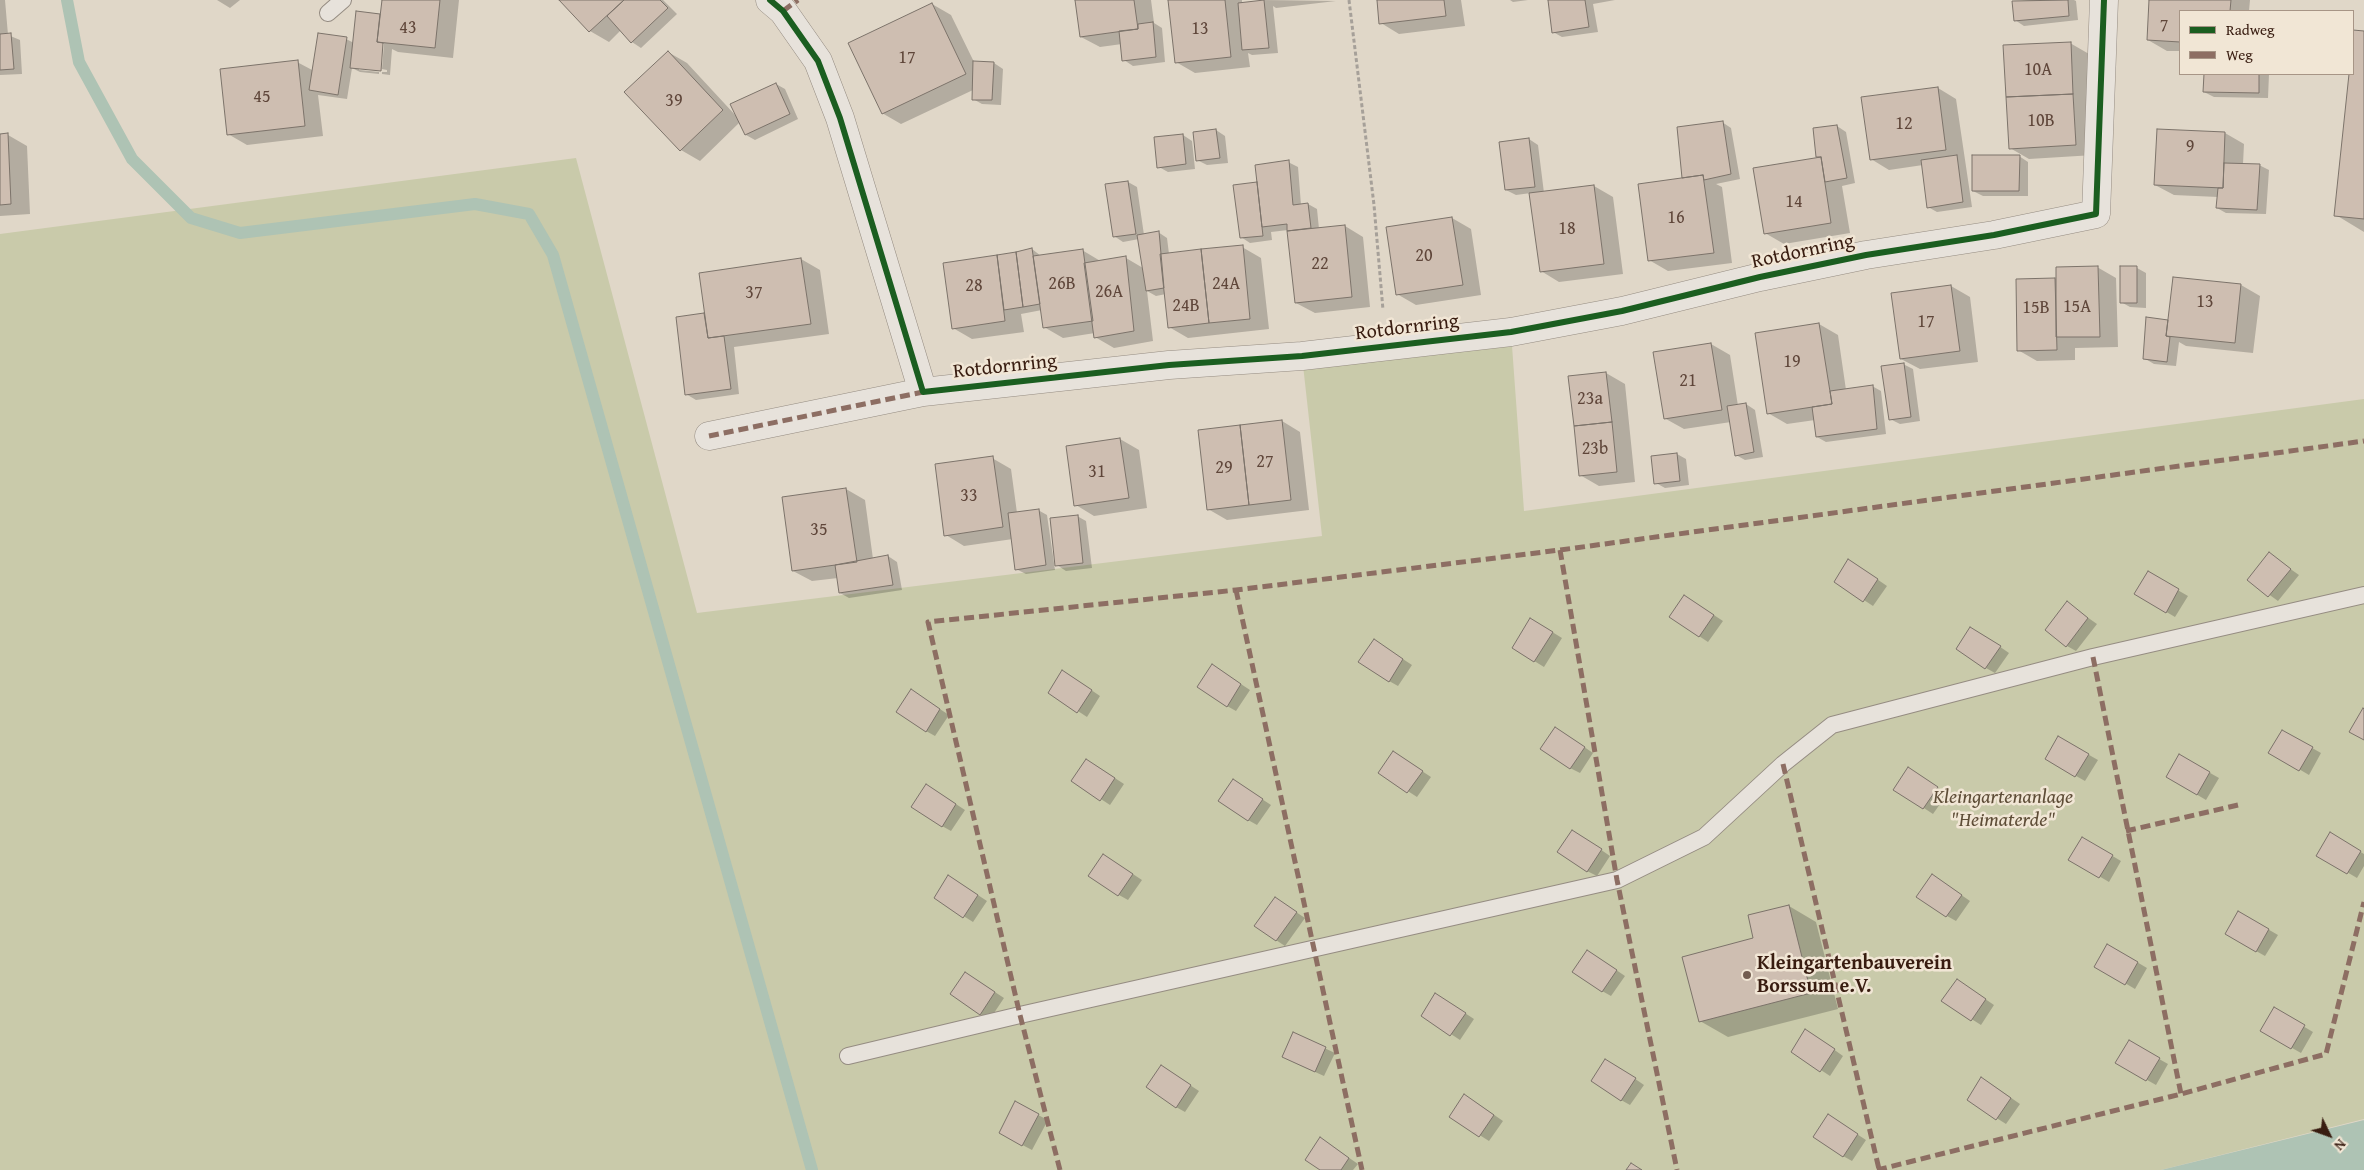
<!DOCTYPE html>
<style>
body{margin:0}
#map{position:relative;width:2364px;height:1170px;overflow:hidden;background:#e0d7c8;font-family:"Gentium Book Plus",serif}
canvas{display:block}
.legend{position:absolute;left:2179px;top:10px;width:175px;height:65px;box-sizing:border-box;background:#f1e6d5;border:1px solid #a79586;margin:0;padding:6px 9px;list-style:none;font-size:15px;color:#381c10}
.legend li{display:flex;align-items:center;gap:10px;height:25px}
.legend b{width:25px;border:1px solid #a79586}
.north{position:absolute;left:2304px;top:1110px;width:50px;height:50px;-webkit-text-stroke:4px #f1e6d5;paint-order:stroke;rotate:132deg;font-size:14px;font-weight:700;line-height:20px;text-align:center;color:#381c10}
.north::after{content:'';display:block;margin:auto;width:18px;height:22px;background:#381c10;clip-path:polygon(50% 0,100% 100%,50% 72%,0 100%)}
</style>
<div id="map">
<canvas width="2364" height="1170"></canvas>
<ul class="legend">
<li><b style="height:6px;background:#1b5e20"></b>Radweg</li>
<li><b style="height:6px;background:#8d6e63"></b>Weg</li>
</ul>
<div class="north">N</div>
</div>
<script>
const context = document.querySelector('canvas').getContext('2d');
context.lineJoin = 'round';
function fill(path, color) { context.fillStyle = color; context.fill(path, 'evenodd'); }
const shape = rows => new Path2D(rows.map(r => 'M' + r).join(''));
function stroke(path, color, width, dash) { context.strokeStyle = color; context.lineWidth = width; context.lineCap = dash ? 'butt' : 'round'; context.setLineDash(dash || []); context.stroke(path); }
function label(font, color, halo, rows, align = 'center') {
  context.font = font + ' "Gentium Book Plus",serif'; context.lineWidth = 5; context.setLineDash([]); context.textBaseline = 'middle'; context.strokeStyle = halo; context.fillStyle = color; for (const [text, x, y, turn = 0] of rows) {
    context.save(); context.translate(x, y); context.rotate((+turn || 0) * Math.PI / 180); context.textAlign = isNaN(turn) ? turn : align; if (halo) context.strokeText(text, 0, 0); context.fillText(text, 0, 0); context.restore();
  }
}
const green = shape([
 [576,158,697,613,1322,536,1302,356,1511,332,1524,511,2364,399,2364,1119,2161,1170,0,1170,0,234]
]);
const water = shape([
 [2364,1119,2364,1170,2161,1170,2364,1120]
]);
const shadow = shape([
 [0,0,5,0,8,35,20,40,22,74,0,75],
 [217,0,240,0,230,8],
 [383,0,459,0,453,58,398,52,392,49,390,75,382,74,382,72,387,72,387,70,382,69,384,44,382,44,359,67,359,70,379,72,379,74,360,72,352,68,347,99,318,95,323,136,247,145,228,134,297,62,314,71,346,39,354,43,357,12,381,16],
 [561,0,663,0,677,14,641,48,632,42,621,30,609,42,590,31],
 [1076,0,1151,0,1154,23,1162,28,1165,62,1133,66,1124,60,1122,44,1100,47,1081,37],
 [1170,0,1242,0,1242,4,1265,1,1263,0,1336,1,1276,8,1273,6,1278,53,1252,55,1248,53,1250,67,1195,73,1176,62],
 [1378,0,1461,0,1465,26,1399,34,1381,23],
 [1510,0,1528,0,1513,2],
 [1549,0,1615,0,1593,4,1598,32,1562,37,1553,32],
 [2030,0,2074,0,2076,1,2078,20,2024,26,2015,20,2013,2],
 [2150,0,2250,0,2249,11,2180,11,2180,51,2167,51,2148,40],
 [932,4,951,15,974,62,994,63,1003,69,1001,105,982,104,973,99,973,90,901,124,882,113],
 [2354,31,2364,32,2364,232,2336,215,2350,74,2353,74],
 [2070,43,2089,54,2094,155,2029,159,2010,148],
 [668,52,687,63,737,117,776,84,785,89,798,119,755,140,746,135,740,122,700,161,681,150],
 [2206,74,2269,74,2268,98,2214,97,2204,92],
 [1938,88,1956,99,1972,207,1937,212,1928,207,1923,165,1889,170,1871,159],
 [1722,122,1731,128,1740,179,1716,184,1722,187,1732,263,1668,271,1649,260],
 [1837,126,1846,132,1855,183,1842,186,1850,233,1784,244,1765,233,1818,158,1814,129],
 [1216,130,1225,136,1228,163,1207,165,1197,160],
 [2225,133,2244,144,2243,164,2259,165,2269,170,2266,214,2226,213,2217,208,2218,197,2174,195,2155,185],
 [0,135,8,135,27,146,30,214,0,216],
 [1183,135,1192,141,1195,169,1168,172,1159,167],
 [1529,139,1538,145,1544,193,1594,186,1613,197,1623,274,1559,282,1541,271,1531,193,1516,195,1506,190],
 [2019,156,2028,162,2028,196,1983,196,1973,191],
 [1288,162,1298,167,1301,205,1308,204,1317,209,1319,229,1345,226,1363,237,1370,307,1315,313,1296,303,1288,230,1271,232,1272,240,1250,243,1241,237],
 [1128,182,1137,187,1144,235,1158,232,1167,238,1169,254,1242,247,1261,258,1269,329,1188,338,1169,327,1166,294,1156,296,1147,291,1153,341,1114,348,1095,337,1095,333,1063,338,1044,327,1042,310,1021,314,1024,332,972,339,953,328,997,256,1032,249,1041,256,1082,250,1102,262,1126,258,1143,268,1139,239,1123,242,1114,236],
 [1452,218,1471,229,1481,295,1416,305,1397,294],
 [801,259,820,270,829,334,734,347,739,394,696,400,686,394,704,314,706,315,700,274],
 [2097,267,2116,278,2118,347,2075,348,2075,360,2037,361,2018,350,2018,280,2057,279],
 [2137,268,2146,273,2146,308,2130,307,2121,302],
 [2174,278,2241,285,2260,296,2253,353,2186,346,2179,342,2176,366,2154,364,2144,358,2169,321],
 [1951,286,1970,297,1978,362,1920,369,1901,359],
 [1819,324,1838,335,1846,390,1872,386,1881,391,1886,434,1826,442,1817,437,1815,420,1787,424,1768,413],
 [1711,344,1730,355,1738,406,1746,404,1755,410,1763,457,1745,460,1736,455,1731,422,1684,429,1666,419],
 [1903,364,1913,369,1920,421,1900,424,1890,419],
 [1606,373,1625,384,1635,482,1599,486,1580,475],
 [1282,421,1300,432,1309,510,1227,520,1208,509],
 [1120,439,1139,450,1147,508,1094,516,1076,505],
 [1677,454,1686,459,1689,485,1665,488,1656,483],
 [992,458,1011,469,1017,513,1038,510,1047,515,1055,570,1026,574,1016,569,1013,539,964,546,946,535],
 [846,489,865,500,873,559,888,556,897,562,902,590,849,598,840,593,838,578,812,581,793,571],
 [1077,516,1086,521,1092,568,1066,571,1057,565],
 [2269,554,2299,575,2278,601,2249,580],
 [1858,566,1887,586,1873,606,1835,581],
 [2148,573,2188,596,2175,617,2136,594],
 [1694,602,1723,621,1708,642,1699,636],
 [2067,603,2097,624,2076,651,2067,646],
 [1531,619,1562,638,1544,667,1513,648],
 [1980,633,2009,653,1995,673,1986,668],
 [1383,646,1412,665,1398,686,1389,681],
 [1221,671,1250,690,1236,711,1227,706],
 [1072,677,1100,696,1087,717,1049,692],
 [920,696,949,715,935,736,926,731],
 [2282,731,2321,753,2309,775,2270,752],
 [1565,734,1593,753,1580,773,1570,768],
 [2059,738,2098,760,2085,781,2046,759],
 [2180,756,2219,778,2206,800,2167,777],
 [1402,758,1431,777,1417,797,1380,773],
 [1095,765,1124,784,1110,805,1072,780],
 [1918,774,1947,794,1933,814,1895,789],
 [1242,786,1271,805,1257,825,1248,820],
 [936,791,965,810,951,831,942,826],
 [2330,834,2364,854,2364,866,2357,878,2318,855],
 [1581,836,1610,856,1597,876,1587,871],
 [2082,838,2121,861,2109,882,2070,859],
 [1113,861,1142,880,1128,900,1119,895],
 [1941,881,1970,901,1956,921,1947,916],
 [958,882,987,901,973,922,935,898],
 [1284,904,1305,918,1285,946,1276,940],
 [1789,906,1816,922,1838,1009,1728,1037,1700,1021,1755,939],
 [2238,912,2278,935,2265,956,2226,934],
 [2108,945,2147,968,2135,989,2096,966],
 [1597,957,1625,976,1611,996,1602,991],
 [975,979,1004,998,990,1019,980,1014],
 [1966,986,1994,1005,1981,1025,1943,1001],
 [1445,1000,1474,1019,1460,1040,1422,1015],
 [2274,1009,2313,1032,2301,1053,2262,1031],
 [1294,1034,1335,1053,1324,1076,1293,1062],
 [1815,1036,1843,1056,1830,1076,1792,1051],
 [2129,1042,2168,1064,2156,1085,2117,1063],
 [1615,1065,1644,1085,1630,1105,1621,1100],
 [1170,1072,1199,1091,1185,1112,1176,1107],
 [1991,1084,2020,1104,2006,1124,1968,1100],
 [1474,1101,1503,1121,1489,1141,1451,1117],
 [1038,1115,1048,1120,1032,1150,1009,1138],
 [1837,1121,1866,1140,1852,1161,1843,1156],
 [1329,1144,1358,1164,1353,1170,1322,1170]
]);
const stream = shape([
 [67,0,79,62,132,159,191,218,240,233,475,204,529,214,553,255,812,1170]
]);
const building = shape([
 [382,0,440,0,435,48,377,42,382,0],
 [559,0,624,0,589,32,559,0],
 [624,0,660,0,668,8,631,43,607,16,624,0],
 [1075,0,1134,0,1138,29,1080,37,1075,0],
 [1168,0,1225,0,1231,57,1175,63,1168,0],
 [1264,0,1269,48,1242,50,1238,3,1264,0],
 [1377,0,1444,0,1446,16,1379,24,1377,0],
 [1548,0,1585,0,1589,27,1552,33,1548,0],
 [2068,0,2069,16,2014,21,2012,1,2068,0],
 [2149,0,2231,0,2230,11,2180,11,2180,42,2147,40,2149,0],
 [932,3,966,74,882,114,848,43,932,3],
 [356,11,380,14,377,42,383,43,381,71,350,68,356,11],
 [1153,22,1156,57,1122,61,1119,31,1138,29,1138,24,1153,22],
 [2353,30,2364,31,2364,219,2334,216,2349,74,2353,74,2353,30],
 [11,33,14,69,0,70,0,34,11,33],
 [318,33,347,37,338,95,309,90,318,33],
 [2071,42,2073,94,2006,97,2003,45,2071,42],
 [668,51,723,110,680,151,624,92,668,51],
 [298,60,305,126,227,135,220,69,298,60],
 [973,61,994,62,992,100,972,100,973,61],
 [2204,74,2259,74,2259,93,2203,92,2204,74],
 [776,83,790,114,745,135,730,104,776,83],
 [1938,87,1946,150,1870,160,1861,97,1938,87],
 [2073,94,2076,145,2009,149,2006,97,2073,94],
 [1723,121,1731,174,1704,180,1703,175,1682,178,1677,127,1723,121],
 [1837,125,1847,178,1825,182,1821,157,1816,157,1813,128,1837,125],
 [1216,129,1220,158,1196,161,1193,132,1216,129],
 [2157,129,2225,132,2223,188,2154,185,2157,129],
 [8,133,11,204,0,205,0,134,8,133],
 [1183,134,1186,164,1157,168,1154,137,1183,134],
 [1529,138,1535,187,1505,190,1499,142,1529,138],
 [1957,155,1963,202,1927,208,1921,160,1957,155],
 [1972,155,2020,155,2019,191,1972,191,1972,155],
 [1821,157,1831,223,1764,234,1753,168,1821,157],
 [1289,160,1293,205,1308,203,1311,228,1287,231,1287,224,1262,227,1255,165,1289,160],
 [2224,163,2260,164,2257,210,2216,208,2218,188,2223,188,2224,163],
 [1703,175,1714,253,1648,261,1638,184,1703,175],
 [1128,181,1136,234,1113,237,1105,184,1128,181],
 [1257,182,1263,236,1240,238,1233,185,1257,182],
 [1594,185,1604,264,1540,272,1529,193,1594,185],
 [1452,217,1463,285,1396,295,1386,227,1452,217],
 [1345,225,1352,297,1295,303,1287,231,1345,225],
 [1159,231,1164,288,1146,291,1137,235,1159,231],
 [1243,245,1250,319,1209,323,1201,249,1243,245],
 [1032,248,1040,304,1023,307,1016,252,1032,248],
 [1083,249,1093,321,1043,328,1033,256,1083,249],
 [1201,249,1209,323,1168,328,1160,254,1201,249],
 [1016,252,1023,307,1004,310,997,255,1016,252],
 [997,255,1005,321,952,329,943,263,997,255],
 [1126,256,1134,331,1094,338,1084,263,1126,256],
 [801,258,811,324,708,338,699,273,801,258],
 [2098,266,2100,337,2056,337,2056,267,2098,266],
 [2120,266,2137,266,2137,303,2120,303,2120,266],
 [2173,277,2241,284,2235,343,2166,336,2173,277],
 [2055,278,2057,350,2017,351,2016,279,2055,278],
 [1951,285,1960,351,1900,359,1891,293,1951,285],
 [704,313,708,338,724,336,731,389,685,395,676,317,704,313],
 [2146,317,2168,320,2166,336,2170,337,2167,362,2143,359,2146,317],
 [1819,323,1832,404,1767,414,1755,333,1819,323],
 [1711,343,1722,410,1664,419,1653,352,1711,343],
 [1904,363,1911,417,1889,420,1881,366,1904,363],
 [1606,372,1612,422,1574,426,1568,376,1606,372],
 [1873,385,1877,429,1816,437,1812,407,1832,404,1830,391,1873,385],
 [1746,403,1754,452,1735,456,1727,406,1746,403],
 [1282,420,1291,500,1249,505,1240,425,1282,420],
 [1612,422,1617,472,1579,476,1574,426,1612,422],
 [1240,425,1249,505,1207,510,1198,430,1240,425],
 [1120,438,1129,498,1074,506,1066,446,1120,438],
 [1677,453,1680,481,1654,484,1651,456,1677,453],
 [993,456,1003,527,944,536,935,464,993,456],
 [846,488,857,562,792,571,782,497,846,488],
 [1039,509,1046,565,1015,570,1008,513,1039,509],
 [1078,515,1083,563,1055,566,1050,518,1078,515],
 [2269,552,2291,569,2268,597,2247,580,2269,552],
 [888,555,893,585,839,593,835,565,888,555],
 [1848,559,1878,579,1863,602,1834,582,1848,559],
 [2148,571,2179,589,2166,613,2134,594,2148,571],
 [1684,595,1714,615,1699,637,1669,617,1684,595],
 [2067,601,2088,618,2066,647,2045,630,2067,601],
 [1530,618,1553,632,1534,662,1512,648,1530,618],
 [1970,627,2001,646,1985,669,1956,649,1970,627],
 [1374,639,1403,659,1389,682,1358,662,1374,639],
 [1212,664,1241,684,1227,707,1197,687,1212,664],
 [1062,670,1092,690,1077,713,1048,693,1062,670],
 [911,689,940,709,926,732,896,712,911,689],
 [2363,708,2364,709,2364,740,2349,732,2363,708],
 [1555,727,1585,747,1570,769,1540,749,1555,727],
 [2282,730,2313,747,2299,771,2268,753,2282,730],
 [2058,736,2089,754,2075,777,2045,759,2058,736],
 [1393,751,1423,771,1407,793,1378,773,1393,751],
 [2179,754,2210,772,2197,795,2166,777,2179,754],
 [1086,759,1115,778,1100,801,1071,781,1086,759],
 [1908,767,1938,787,1923,809,1893,790,1908,767],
 [1233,779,1263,799,1248,821,1218,801,1233,779],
 [926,784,956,804,942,827,911,807,926,784],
 [1572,830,1602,849,1587,872,1557,852,1572,830],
 [2330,832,2361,851,2347,874,2316,856,2330,832],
 [2082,837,2113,855,2099,878,2068,860,2082,837],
 [1103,854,1133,874,1118,896,1088,876,1103,854],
 [1932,874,1962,895,1946,917,1916,897,1932,874],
 [948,875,978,895,963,918,934,898,948,875],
 [1275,897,1297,912,1276,941,1254,926,1275,897],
 [1789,905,1811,993,1699,1022,1682,957,1753,938,1748,915,1789,905],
 [2238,911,2269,929,2256,952,2225,934,2238,911],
 [2107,944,2138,962,2125,985,2094,967,2107,944],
 [1587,950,1617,970,1602,992,1572,972,1587,950],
 [965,972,995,992,980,1015,950,994,965,972],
 [1957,979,1986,999,1971,1021,1941,1001,1957,979],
 [1435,993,1466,1013,1450,1036,1421,1016,1435,993],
 [2274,1007,2305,1025,2291,1049,2260,1031,2274,1007],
 [1805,1029,1835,1049,1820,1072,1791,1052,1805,1029],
 [1293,1032,1326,1047,1315,1072,1282,1057,1293,1032],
 [2129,1040,2160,1058,2146,1081,2115,1063,2129,1040],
 [1605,1059,1636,1078,1621,1101,1591,1081,1605,1059],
 [1161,1065,1191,1085,1176,1108,1146,1087,1161,1065],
 [1981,1077,2011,1098,1996,1120,1967,1100,1981,1077],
 [1464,1094,1494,1115,1479,1137,1449,1117,1464,1094],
 [1015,1101,1039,1114,1022,1146,999,1133,1015,1101],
 [1828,1114,1858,1134,1843,1157,1813,1137,1828,1114],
 [1320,1137,1349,1158,1341,1170,1320,1170,1305,1160,1320,1137],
 [1631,1163,1642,1170,1626,1170,1631,1163]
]);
const path = shape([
 [1349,0,1374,205,1383,310]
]);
const service = shape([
 [328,13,343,0],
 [848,1056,1020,1015,1617,880,1704,837,1783,764,1832,725,2093,657,2364,595]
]);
const minor = shape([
 [770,0,783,11,818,61,840,118,923,392,1169,365,1302,356,1511,332,1622,311,1760,277,1866,255,1994,235,2096,214,2104,0],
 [709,436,923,392]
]);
const quiet = shape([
 [783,11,798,0],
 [709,436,923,392],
 [1560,550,1617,880,1677,1170],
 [1236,590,1362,1170],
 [2093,657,2181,1094],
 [1783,764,1879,1169],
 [2126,831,2238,805],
 [1060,1170,1020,1015,928,622,1236,590,1560,550,2364,441],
 [1877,1170,2181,1094,2326,1054,2364,902]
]);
const cycleway = shape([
 [770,0,783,11,818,61,840,118,923,392,1169,365,1302,356,1511,332,1622,311,1760,277,1866,255,1994,235,2096,214,2104,0]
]);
const markers = [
 [1747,975,5,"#735d50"]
];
const numberNames = [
 ["7",2164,26],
 ["43",408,28],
 ["13",1200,29],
 ["17",907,58],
 ["10A",2038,70],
 ["45",262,97],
 ["39",674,101],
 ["10B",2041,121],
 ["12",1904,124],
 ["9",2190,147],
 ["14",1794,202],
 ["16",1676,218],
 ["18",1567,229],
 ["20",1424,256],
 ["22",1320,264],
 ["26B",1062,284],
 ["24A",1226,284],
 ["28",974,286],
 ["26A",1109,292],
 ["37",754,293],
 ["13",2205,302],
 ["24B",1186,306],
 ["15A",2077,307],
 ["15B",2036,308],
 ["17",1926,322],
 ["19",1792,362],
 ["21",1688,381],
 ["23a",1590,399],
 ["23b",1595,449],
 ["27",1265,462],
 ["29",1224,468],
 ["31",1097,472],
 ["33",969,496],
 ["35",819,530]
];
const streetNames = [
 ["Rotdornring",1803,252,-12],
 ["Rotdornring",1407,328,-7],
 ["Rotdornring",1005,367,-6]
];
const parkNames = [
 ["Kleingartenanlage",2003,798],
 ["\"Heimaterde\"",2003,821]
];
const poiNames = [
 ["Kleingartenbauverein",1757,964],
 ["Borssum e.V.",1757,987]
];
fill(green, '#c9caaa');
fill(water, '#aec3b4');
fill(shadow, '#0003');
stroke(stream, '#aec3b4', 12);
fill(building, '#cebeb1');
stroke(building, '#7c736a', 1);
stroke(service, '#958c82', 18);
stroke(minor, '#958c82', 29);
stroke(path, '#a6a099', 3, [4, 2.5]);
stroke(service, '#e7e2db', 16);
stroke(minor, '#e7e2db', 28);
stroke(quiet, '#8d6e63', 5, [10, 5]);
stroke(cycleway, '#1b5e20', 6);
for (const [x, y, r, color] of markers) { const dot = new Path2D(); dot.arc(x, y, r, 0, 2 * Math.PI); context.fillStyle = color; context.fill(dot); stroke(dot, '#f1e6d5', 2); }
label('18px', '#5f463a', null, numberNames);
label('20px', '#381c10', '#f1e6d5', streetNames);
label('italic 20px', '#5e4d37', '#f1e6d5', parkNames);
label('bold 20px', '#381c10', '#f1e6d5', poiNames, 'left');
</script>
